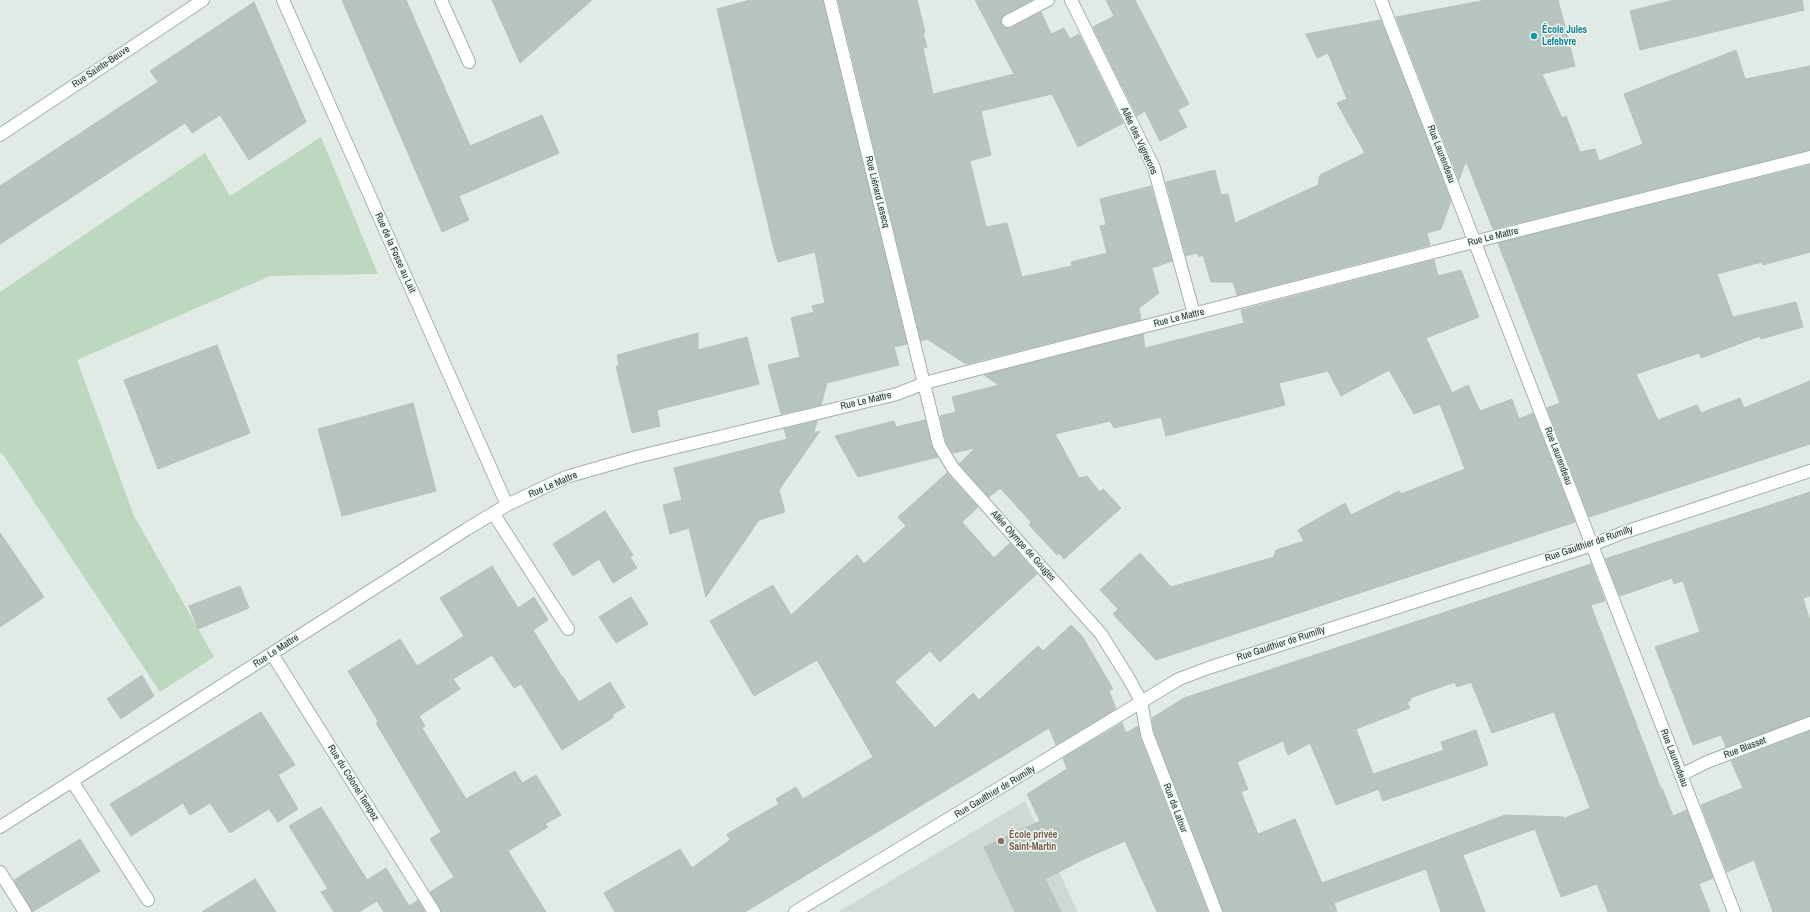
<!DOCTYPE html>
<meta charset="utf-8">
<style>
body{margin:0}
canvas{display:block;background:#e1eae5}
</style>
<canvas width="1810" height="912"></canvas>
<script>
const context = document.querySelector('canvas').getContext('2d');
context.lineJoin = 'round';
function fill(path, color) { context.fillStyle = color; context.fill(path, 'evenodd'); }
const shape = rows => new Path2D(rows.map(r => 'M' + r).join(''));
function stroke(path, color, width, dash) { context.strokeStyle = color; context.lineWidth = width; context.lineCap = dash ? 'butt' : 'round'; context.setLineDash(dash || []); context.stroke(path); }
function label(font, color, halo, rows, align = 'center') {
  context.font = font + ' "Archivo Narrow",sans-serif'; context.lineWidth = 3; context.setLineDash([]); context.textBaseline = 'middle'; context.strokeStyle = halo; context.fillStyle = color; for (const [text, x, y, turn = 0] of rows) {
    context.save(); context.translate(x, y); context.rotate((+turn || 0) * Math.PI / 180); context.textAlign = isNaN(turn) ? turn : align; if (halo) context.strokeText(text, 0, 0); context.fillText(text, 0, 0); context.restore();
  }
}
const built = shape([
 [1025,801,1078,912,838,912,865,896]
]);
const green = shape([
 [321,137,378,274,270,276,77,360,134,516,214,657,160,692,2,453,0,454,0,292,205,153,230,196]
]);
const building = shape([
 [342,0,406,0,470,146,542,115,559,153,459,196,469,220,442,232,342,0],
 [492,0,592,0,520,63,492,0],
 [750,0,823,0,907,344,894,347,899,365,827,383,821,405,781,414,768,365,800,357,791,318,814,312,812,306,825,303,815,252,778,262,774,249,717,9,750,0],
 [838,0,917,0,925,32,923,33,927,47,923,48,933,94,1014,74,975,0,1032,0,1004,15,1001,20,1002,25,1007,28,1011,28,1041,12,1051,34,1064,28,1070,39,1079,34,1123,123,1078,147,1052,94,981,111,991,155,970,161,986,227,1007,223,1022,277,1072,266,1071,262,1107,253,1100,226,1106,225,1100,199,1151,186,1172,261,1152,268,1159,293,1139,308,1141,320,966,364,927,339,921,341,838,0],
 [1106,0,1135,0,1189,104,1178,110,1187,127,1160,141,1145,111,1137,116,1093,27,1114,16,1106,0],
 [1486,0,1558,0,1575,66,1542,74,1562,118,1566,116,1580,152,1595,149,1599,161,1643,144,1624,94,1736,50,1745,79,1810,66,1810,150,1493,229,1466,161,1459,180,1396,17,1486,0],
 [1674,0,1802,0,1804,10,1640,50,1630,11,1674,0],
 [254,2,306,122,249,160,220,115,192,133,185,123,0,244,0,186,158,82,150,71,254,2],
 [1381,20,1451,201,1441,229,1427,233,1430,245,1237,295,1233,282,1211,282,1203,255,1199,257,1197,253,1186,256,1166,182,1215,170,1221,195,1228,194,1235,223,1318,185,1320,175,1365,153,1337,103,1347,99,1328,53,1317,58,1306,34,1381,20],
 [1810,165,1810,252,1763,265,1762,262,1717,274,1733,317,1796,302,1803,327,1761,339,1760,336,1701,358,1699,353,1636,374,1658,420,1697,405,1701,413,1740,398,1744,408,1810,381,1810,444,1589,517,1547,408,1560,403,1498,243,1810,165],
 [1434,260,1438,276,1461,270,1479,317,1426,338,1452,393,1468,385,1480,411,1512,399,1519,419,1533,413,1575,522,1156,660,1113,614,1118,609,1100,590,1140,553,1171,587,1274,557,1276,550,1304,541,1298,530,1345,503,1351,515,1399,491,1401,494,1465,469,1440,404,1414,414,1389,370,1341,396,1328,371,1279,383,1285,405,1166,436,1161,417,1114,428,1110,421,1055,434,1079,478,1087,476,1100,492,1103,489,1121,508,1064,559,1059,553,1057,555,1029,525,1031,522,1000,488,989,497,959,464,975,448,953,453,946,442,940,416,956,412,952,397,999,385,984,375,1143,334,1145,348,1244,323,1241,310,1434,260],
 [698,333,698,350,747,337,759,384,657,410,660,426,632,433,616,366,619,366,617,355,698,333],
 [217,345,250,433,158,469,124,380,217,345],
 [413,403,436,491,342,516,318,429,413,403],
 [925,420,932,447,938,457,858,477,835,436,894,421,896,427,925,420],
 [817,421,814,433,820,431,779,490,785,512,759,520,706,597,689,528,670,534,663,505,682,500,674,468,787,439,784,429,817,421],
 [947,473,978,507,962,522,994,558,1010,543,1037,574,940,662,930,651,895,682,935,728,973,693,979,700,1038,646,1043,651,1071,625,1082,636,1113,689,1109,691,1116,709,1056,745,1049,728,745,912,615,912,604,893,680,849,692,868,730,840,727,834,779,804,776,799,796,787,803,799,873,757,817,660,754,696,710,621,773,585,791,615,857,555,864,564,906,526,898,517,947,473],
 [1810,492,1810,596,1803,598,1810,621,1810,716,1726,747,1721,735,1693,745,1655,647,1700,632,1683,581,1674,584,1672,578,1620,596,1605,559,1810,492],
 [605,511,633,555,630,557,637,568,613,583,599,559,573,576,553,544,605,511],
 [0,533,44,597,0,627,0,533],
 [1591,564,1605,601,1591,605,1593,611,1661,789,1662,788,1673,816,1687,810,1713,878,1699,884,1710,912,1608,912,1597,884,1561,897,1535,829,1463,855,1485,912,1441,912,1426,869,1334,903,1337,912,1223,912,1154,732,1152,718,1184,698,1591,564],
 [1455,682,1457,687,1471,682,1492,733,1554,712,1590,808,1560,820,1564,817,1505,815,1322,883,1295,819,1258,834,1241,792,1248,789,1237,762,1283,741,1288,755,1310,743,1336,805,1379,789,1356,729,1410,708,1407,702,1411,700,1410,698,1455,682],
 [492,566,518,608,534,597,548,620,533,630,562,677,563,677,579,702,610,682,625,707,612,715,614,717,562,750,521,684,514,688,492,655,453,679,460,689,419,716,425,726,422,728,466,799,515,771,522,783,536,775,561,815,545,824,548,827,508,851,546,912,441,912,430,892,454,877,430,839,441,832,376,723,378,721,348,671,400,639,417,666,464,636,440,598,492,566],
 [240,586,249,608,198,629,189,606,240,586],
 [631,597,648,624,616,643,599,617,631,597],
 [142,675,154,696,121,719,107,699,142,675],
 [261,712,295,765,278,775,298,809,278,822,269,809,230,833,210,803,190,815,183,803,131,836,110,804,261,712],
 [1122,723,1126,733,1138,726,1140,737,1208,912,1157,912,1125,841,1084,859,1045,879,1061,912,1015,912,984,847,1040,821,1027,794,1067,769,1063,758,1122,723],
 [1476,730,1488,765,1383,801,1373,774,1444,750,1441,742,1476,730],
 [1810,731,1810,912,1773,912,1754,860,1727,872,1701,805,1743,788,1731,761,1810,731],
 [321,807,367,880,386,868,409,906,418,900,425,912,384,912,377,901,359,912,334,912,321,892,328,889,289,826,321,807],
 [80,839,100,871,32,912,14,880,80,839],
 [255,879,276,912,202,912,255,879]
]);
const service = shape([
 [441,0,469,62],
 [1071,0,1154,168,1194,314],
 [1008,21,1048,0],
 [493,513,568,629],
 [72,781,148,900],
 [0,872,25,912]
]);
const minor = shape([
 [283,0,507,505],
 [830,0,939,445,953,468,1101,634,1129,679,1141,701,1147,734,1216,912],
 [1381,0,1734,912],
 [0,135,203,0],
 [272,654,434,912],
 [1681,775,1707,762,1810,723],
 [0,827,467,529,507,505,566,477,636,457,897,394,925,383,955,375,1497,236,1810,157],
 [795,912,1179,679,1211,667,1592,545,1622,533,1810,471]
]);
const markers = [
 [1534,36,4,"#0f9aa8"],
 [1001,841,4,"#8d6e63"]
];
const cultureNames = [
 ["École Jules",1542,30],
 ["Lefebvre",1542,42]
];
const streetNames = [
 ["Rue Sainte-Beuve",101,67,-34],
 ["Allée des Vignerons",1139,141,65],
 ["Rue Laurendeau",1441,154,69],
 ["Rue Liénard Lesecq",877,192,76],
 ["Rue Le Mattre",1493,237,-14],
 ["Rue de la Fosse au Lait",395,253,66],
 ["Rue Le Mattre",1179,318,-14],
 ["Rue Le Mattre",866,401,-13],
 ["Rue Laurendeau",1558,456,69],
 ["Rue Le Mattre",553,485,-23],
 ["Rue Gaulthier de Rumilly",1589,544,-19],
 ["Allée Olympe de Gouges",1023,546,48],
 ["Rue Gaulthier de Rumilly",1281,644,-18],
 ["Rue Le Mattre",276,651,-33],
 ["Rue Blasset",1745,748,-21],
 ["Rue Laurendeau",1674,758,69],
 ["Rue du Colonel Tempez",353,783,58],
 ["Rue Gaulthier de Rumilly",995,792,-31],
 ["Rue de Latour",1175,808,69]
];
const educationNames = [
 ["École privée",1009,835],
 ["Saint-Martin",1009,847]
];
fill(built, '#cfd9d4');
fill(green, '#bcd9c0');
fill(building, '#b7c4bd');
stroke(building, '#b4c3bb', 1);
stroke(service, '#a4b1ab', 14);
stroke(minor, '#a4b1ab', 14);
stroke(service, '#fff', 12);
stroke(minor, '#fff', 12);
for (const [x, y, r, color] of markers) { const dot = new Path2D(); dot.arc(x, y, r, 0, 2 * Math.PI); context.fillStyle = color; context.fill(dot); stroke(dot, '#f1f7f3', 1.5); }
label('bold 10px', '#0d838f', '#f1f7f3', cultureNames, 'left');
label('10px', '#233830', '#f1f7f3', streetNames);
label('bold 10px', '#785e54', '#f1f7f3', educationNames, 'left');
</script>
